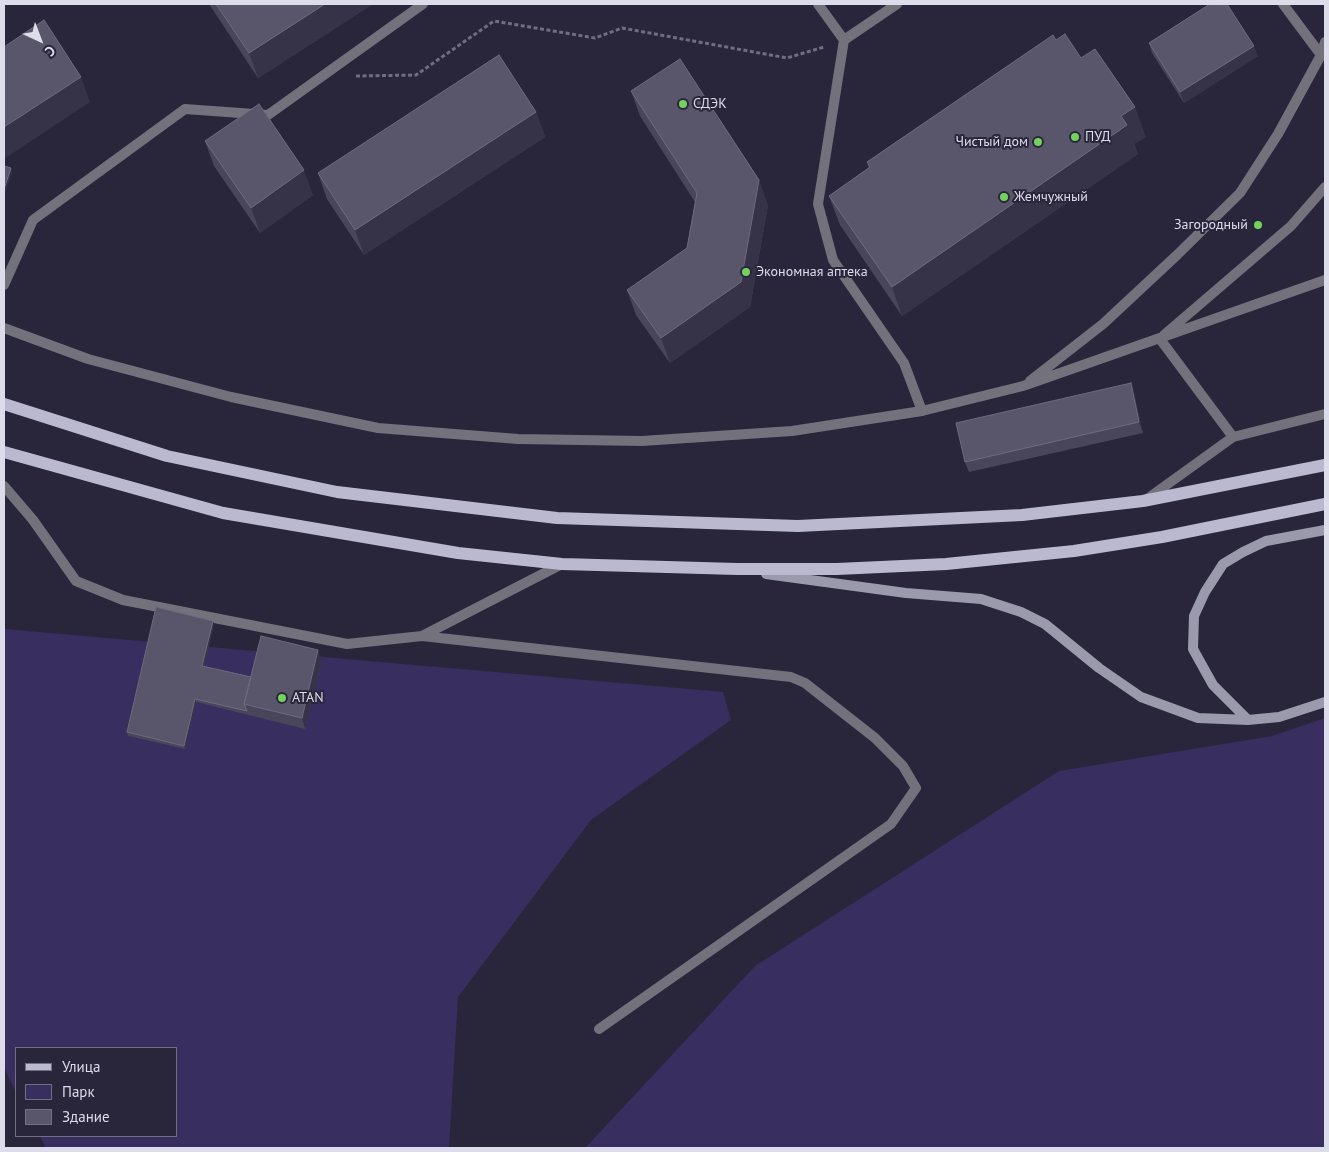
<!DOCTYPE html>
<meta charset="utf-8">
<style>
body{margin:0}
#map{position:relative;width:1329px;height:1152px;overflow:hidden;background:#29263b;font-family:"PT Sans",sans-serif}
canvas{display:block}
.frame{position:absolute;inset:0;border:5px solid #dddcea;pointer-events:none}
.legend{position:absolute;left:15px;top:1047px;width:162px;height:90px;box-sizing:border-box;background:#29263b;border:1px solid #716f81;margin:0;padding:6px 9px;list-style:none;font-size:15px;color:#dddcea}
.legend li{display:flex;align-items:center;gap:10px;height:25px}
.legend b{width:25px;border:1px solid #716f81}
.north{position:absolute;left:15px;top:15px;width:50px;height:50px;-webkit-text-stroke:4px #29263b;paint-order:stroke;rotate:137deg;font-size:14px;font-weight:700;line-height:20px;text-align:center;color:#dddcea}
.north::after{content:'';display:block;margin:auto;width:18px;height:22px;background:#dddcea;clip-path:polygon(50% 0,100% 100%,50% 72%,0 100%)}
</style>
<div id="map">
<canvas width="1329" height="1152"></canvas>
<div class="frame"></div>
<ul class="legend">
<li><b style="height:6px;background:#bbb9d0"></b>Улица</li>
<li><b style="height:14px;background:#382e5f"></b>Парк</li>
<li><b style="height:14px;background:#59566b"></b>Здание</li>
</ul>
<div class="north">С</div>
</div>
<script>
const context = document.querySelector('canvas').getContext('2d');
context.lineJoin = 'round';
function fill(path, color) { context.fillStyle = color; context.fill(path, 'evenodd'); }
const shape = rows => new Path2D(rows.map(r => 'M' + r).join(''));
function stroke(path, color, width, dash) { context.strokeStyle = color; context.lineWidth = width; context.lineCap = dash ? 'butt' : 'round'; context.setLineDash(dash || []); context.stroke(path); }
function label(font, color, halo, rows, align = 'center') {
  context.font = font + ' "PT Sans",sans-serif'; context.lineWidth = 4; context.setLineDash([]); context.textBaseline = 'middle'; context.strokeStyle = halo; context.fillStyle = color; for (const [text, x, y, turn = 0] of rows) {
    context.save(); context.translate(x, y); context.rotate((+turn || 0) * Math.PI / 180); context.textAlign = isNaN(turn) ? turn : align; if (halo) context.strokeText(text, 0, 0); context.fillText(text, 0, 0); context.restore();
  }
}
const green = shape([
 [4,629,723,692,731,720,591,820,458,997,449,1148,46,1148,40,1136,176,1136,176,1048,16,1048,16,1092,4,1068],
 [1325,718,1325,1148,585,1148,755,966,1059,771,1272,736]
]);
const path = shape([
 [356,76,416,75,494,21,595,38,622,28,787,58,824,47]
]);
const lane = shape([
 [818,4,844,40],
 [897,4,844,40,818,204,833,260,904,363,922,411],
 [1283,4,1321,55],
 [4,285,33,220,185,109,268,115,423,4],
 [1160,339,1233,437],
 [4,486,33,520,76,581,123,600,347,644,422,636,562,564],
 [1147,499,1233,437,1325,414],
 [422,636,791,677,805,683,875,738,903,766,916,788,891,824,599,1029]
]);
const street = shape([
 [4,328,88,359,231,397,378,428,518,439,642,441,792,431,922,411,1023,386,1325,280],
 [1164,335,1291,226,1325,187],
 [1030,381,1103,324,1177,255,1240,193,1278,134,1321,55,1325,42]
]);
const secondary = shape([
 [766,574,906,593,981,599,1021,612,1045,624,1099,668,1141,697,1198,718,1248,720,1279,717,1325,702],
 [1248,720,1213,685,1193,649,1194,616,1205,592,1223,564,1243,552,1266,541,1325,530]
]);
const primary = shape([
 [4,404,167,456,337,492,557,518,798,526,1022,515,1143,501,1325,465],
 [4,452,223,513,458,553,562,564,737,569,837,569,946,564,1074,551,1162,537,1325,504]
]);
const wall = shape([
 [209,4,373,4,258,78],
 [1056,40,1081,58,1146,137,1134,144,1138,154,902,316,840,225,829,196,869,168,867,162],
 [1149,43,1258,56,1184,103,1152,53],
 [631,91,768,205,750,307,670,363,636,315,627,290,687,248,695,202,640,116],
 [536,112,545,137,364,255,327,199,318,173],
 [205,141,313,195,260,233,214,166],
 [1131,383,1134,394,1143,433,969,472,965,462],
 [214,624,204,666,251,677,322,660,305,729,196,702,185,749,128,736,127,732]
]);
const shadedWall = shape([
 [325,4,373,4,258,78,249,53],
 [1254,46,1258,56,1184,103,1180,92],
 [81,77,90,102,4,159,4,127],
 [1135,107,1146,137,1134,144,1138,154,902,316,892,287,1121,116],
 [536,112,545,137,364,255,355,230],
 [11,168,12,172,4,196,4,189],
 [304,170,313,195,260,233,251,208],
 [759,180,768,205,750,307,670,363,661,338],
 [1131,383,1134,394,1143,433,1139,422],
 [213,621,214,624,203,669,202,666],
 [318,650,322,660,305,729,302,718],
 [195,699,196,702,185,749,184,746]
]);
const building = shape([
 [216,4,325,4,249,53,216,4],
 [1210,4,1227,4,1254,46,1180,92,1149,43,1210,4],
 [44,20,81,77,4,127,4,47,44,20],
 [1065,34,1081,58,1095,49,1135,107,1121,116,1127,125,892,287,829,196,870,167,867,162,1053,35,1056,40,1065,34],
 [499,55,536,112,355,230,318,173,499,55],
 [680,59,759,180,741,282,661,338,627,290,687,248,697,193,631,91,680,59],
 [259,104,304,170,251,208,205,141,259,104],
 [4,166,11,168,4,189,4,166],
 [1131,383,1139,422,965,462,956,423,1131,383],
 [156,607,213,621,202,666,251,677,244,704,247,711,195,699,184,746,127,732,156,607],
 [261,636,318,650,302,718,244,704,261,636]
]);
const markers = [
 [683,104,5,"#72d25d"],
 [1075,137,5,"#72d25d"],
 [1038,142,5,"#72d25d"],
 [1004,197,5,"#72d25d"],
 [1258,225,5,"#72d25d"],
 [746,272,5,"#72d25d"],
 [282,698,5,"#72d25d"]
];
const poiNames = [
 ["СДЭК",693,104],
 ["ПУД",1085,137],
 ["Чистый дом",1028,142,"right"],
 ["Жемчужный",1014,197],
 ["Загородный",1248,225,"right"],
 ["Экономная аптека",756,272],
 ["ATAN",292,698]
];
fill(green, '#382e5f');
stroke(path, '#6f6d7f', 3, [4, 2.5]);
stroke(lane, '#72717c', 10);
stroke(street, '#72717c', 10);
stroke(secondary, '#9b9aac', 10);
stroke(primary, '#bbb9d0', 12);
fill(wall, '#49465c');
fill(shadedWall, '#363348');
fill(building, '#59566b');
stroke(building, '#6e6b7f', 1);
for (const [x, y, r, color] of markers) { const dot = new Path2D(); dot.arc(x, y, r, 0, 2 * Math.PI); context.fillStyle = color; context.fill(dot); stroke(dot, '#29263b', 2); }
label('14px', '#dddcea', '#29263b', poiNames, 'left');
</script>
